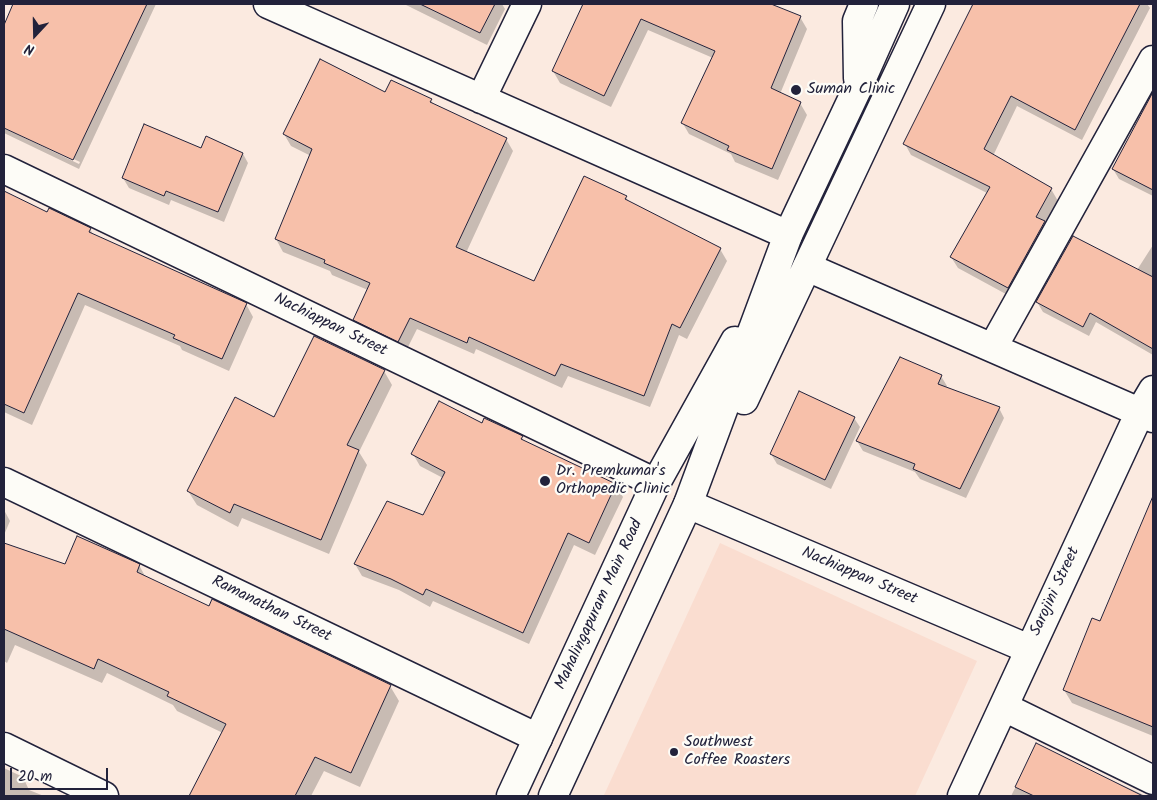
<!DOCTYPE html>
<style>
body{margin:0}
#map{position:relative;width:1157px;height:800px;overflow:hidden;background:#fbeae0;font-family:Kalam,sans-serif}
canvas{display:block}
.frame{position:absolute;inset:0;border:5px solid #22223b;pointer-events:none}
.north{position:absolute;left:10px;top:10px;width:50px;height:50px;-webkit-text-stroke:4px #fdfcf7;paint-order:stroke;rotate:201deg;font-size:14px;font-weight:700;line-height:20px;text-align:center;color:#22223b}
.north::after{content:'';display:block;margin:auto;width:18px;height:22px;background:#22223b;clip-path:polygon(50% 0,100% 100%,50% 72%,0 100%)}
.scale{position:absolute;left:10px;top:768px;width:98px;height:22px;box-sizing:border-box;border:2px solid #22223b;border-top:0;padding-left:6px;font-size:15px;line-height:18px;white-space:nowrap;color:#22223b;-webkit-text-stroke:4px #fdfcf7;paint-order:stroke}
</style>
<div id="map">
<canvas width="1157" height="800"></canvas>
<div class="frame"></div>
<div class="north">N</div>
<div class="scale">20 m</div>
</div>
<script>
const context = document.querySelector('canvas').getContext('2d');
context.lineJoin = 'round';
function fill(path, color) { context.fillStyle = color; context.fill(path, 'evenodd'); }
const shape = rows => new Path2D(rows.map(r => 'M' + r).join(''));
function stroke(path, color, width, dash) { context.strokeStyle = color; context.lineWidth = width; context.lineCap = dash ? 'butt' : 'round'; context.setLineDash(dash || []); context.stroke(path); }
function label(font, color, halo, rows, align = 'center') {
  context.font = font + ' Kalam,sans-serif'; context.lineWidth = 4.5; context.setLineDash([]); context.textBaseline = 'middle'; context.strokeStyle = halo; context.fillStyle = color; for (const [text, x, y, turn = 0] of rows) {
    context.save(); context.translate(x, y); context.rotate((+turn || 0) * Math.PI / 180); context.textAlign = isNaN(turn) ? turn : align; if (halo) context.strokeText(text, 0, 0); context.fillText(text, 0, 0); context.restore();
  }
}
const built = shape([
 [720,543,977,661,915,796,604,795]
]);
const shadow = shape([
 [14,4,156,4,79,169,4,133,4,128,79,164,80,162,4,126,4,28],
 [404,4,502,4,505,9,487,45],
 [590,4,768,4,800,17,807,29,780,94,800,103,807,115,778,180,735,162,731,154,689,134,682,122,713,58,648,30,611,107,560,83,553,71],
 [1007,4,1147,4,1150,8,1082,140,1017,106,993,156,1051,189,1058,201,1045,223,1051,234,1015,299,958,268,951,257,987,193,911,155,905,144,998,23],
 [386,93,431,100,434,105,506,139,513,151,466,253,534,283,626,197,629,202,720,249,727,261,687,339,679,335,650,407,568,376,562,388,476,349,474,354,417,329,405,353,362,332,355,320,368,290,332,275,330,271,283,252,276,239,311,156,291,146,284,134],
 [1153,95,1153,196,1119,179,1113,169],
 [201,150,243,154,248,163,224,222,171,200,169,205,129,188,123,178],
 [4,193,47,213,90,229,94,236,246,304,253,317,229,371,182,350,180,346,85,305,32,425,4,412],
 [1153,245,1153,355,1096,322,1089,336,1043,312,1037,302,1137,270],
 [901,359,941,376,947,386,946,388,999,408,1004,418,966,498,920,479,915,472,863,451,857,441],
 [384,371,392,385,359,452,367,465,329,554,242,518,238,527,197,505,188,491,274,419],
 [854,418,860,427,831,489,777,464,771,454],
 [482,425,522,437,524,442,616,485,623,497,595,555,574,545,529,644,433,601,430,607,399,590,362,576,355,564,423,517,443,478,420,466,413,454],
 [1153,499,1153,736,1072,703,1064,690,1101,623],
 [4,510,10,521,4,535],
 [4,545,65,566,139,565,146,578,210,608,390,686,399,701,360,787,324,771,311,796,194,796,192,793,223,733,177,711,173,705,107,673,102,683,15,645,7,663,4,661],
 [1037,745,1112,782,1113,781,1146,796,1011,796],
 [4,768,23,777,29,790,44,796,4,796]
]);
const building = shape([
 [13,4,147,4,73,160,4,128,4,25,13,4],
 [420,4,495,4,480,33,420,4],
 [583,4,771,4,801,16,771,88,801,102,772,169,727,150,729,146,681,123,715,51,641,19,604,96,552,71,583,4],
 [973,4,1140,4,1075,130,1011,96,984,149,1052,188,1036,217,1045,221,1008,288,950,257,990,187,903,144,973,4],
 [320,59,385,92,391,80,432,99,430,102,507,138,456,247,534,281,584,176,627,196,625,199,721,248,680,328,672,324,644,396,561,364,555,376,469,337,467,343,410,318,398,342,353,320,370,283,324,263,325,260,275,239,312,149,283,134,320,59],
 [1153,92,1153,190,1112,169,1153,92],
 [144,124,201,148,206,136,243,153,218,212,166,191,164,196,122,178,144,124],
 [4,191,47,212,49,208,91,228,89,232,247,303,222,359,173,338,175,335,78,293,24,413,4,404,4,191],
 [1073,236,1153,277,1153,349,1090,313,1083,327,1036,302,1073,236],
 [314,336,385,370,347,445,359,450,321,540,234,504,230,513,187,491,235,397,274,417,314,336],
 [900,357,942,375,938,384,1000,407,960,489,913,469,915,464,856,441,900,357],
 [799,391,855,417,825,480,770,454,799,391],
 [439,401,482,423,484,418,523,436,521,439,616,484,589,543,568,533,523,633,426,589,423,595,391,579,354,564,387,501,423,515,445,472,411,454,439,401],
 [1153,496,1153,727,1063,690,1092,618,1100,621,1153,496],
 [77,536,140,564,137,572,209,606,212,599,391,685,351,773,315,757,295,796,189,796,226,724,167,696,169,692,98,659,94,669,4,629,4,543,65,564,77,536],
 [1036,743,1143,796,1034,796,1015,787,1036,743]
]);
const minor = shape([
 [268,4,788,235],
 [481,99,527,4],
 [4,169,656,483],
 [807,267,1153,418],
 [993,347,1153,60],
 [4,482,538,738],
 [688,504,1029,649],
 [1004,707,1153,780],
 [4,747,104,796],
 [962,796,1140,412,1153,390]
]);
const major = shape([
 [858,78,857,21,864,4],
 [744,400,931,4],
 [511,796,656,483,735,341],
 [553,796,688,504,788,235,858,87,895,4]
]);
const markers = [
 [796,90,6,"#22223b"],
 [545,481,6,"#22223b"],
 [674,752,5,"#22223b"]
];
const poiNames = [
 ["Suman Clinic",807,90],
 ["Dr. Premkumar's",556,472],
 ["Orthopedic Clinic",556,490],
 ["Southwest",684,743],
 ["Coffee Roasters",684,761]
];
const streetNames = [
 ["Nachiappan Street",330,326,26],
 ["Nachiappan Street",859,577,23],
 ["Sarojini Street",1056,592,-65],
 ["Mahalingapuram Main Road",600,605,-65],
 ["Ramanathan Street",271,610,26]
];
fill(built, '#faddd0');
fill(shadow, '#0003');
fill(building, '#f7c0aa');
stroke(building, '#22223b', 1);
stroke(minor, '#22223b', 31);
stroke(major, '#22223b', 31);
stroke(minor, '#fdfcf7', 28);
stroke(major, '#fdfcf7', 28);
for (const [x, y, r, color] of markers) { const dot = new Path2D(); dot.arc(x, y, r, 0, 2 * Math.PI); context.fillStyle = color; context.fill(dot); stroke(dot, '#fdfcf7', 2); }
label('16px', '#22223b', '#fdfcf7', poiNames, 'left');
label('16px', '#22223b', '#fdfcf7', streetNames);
</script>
